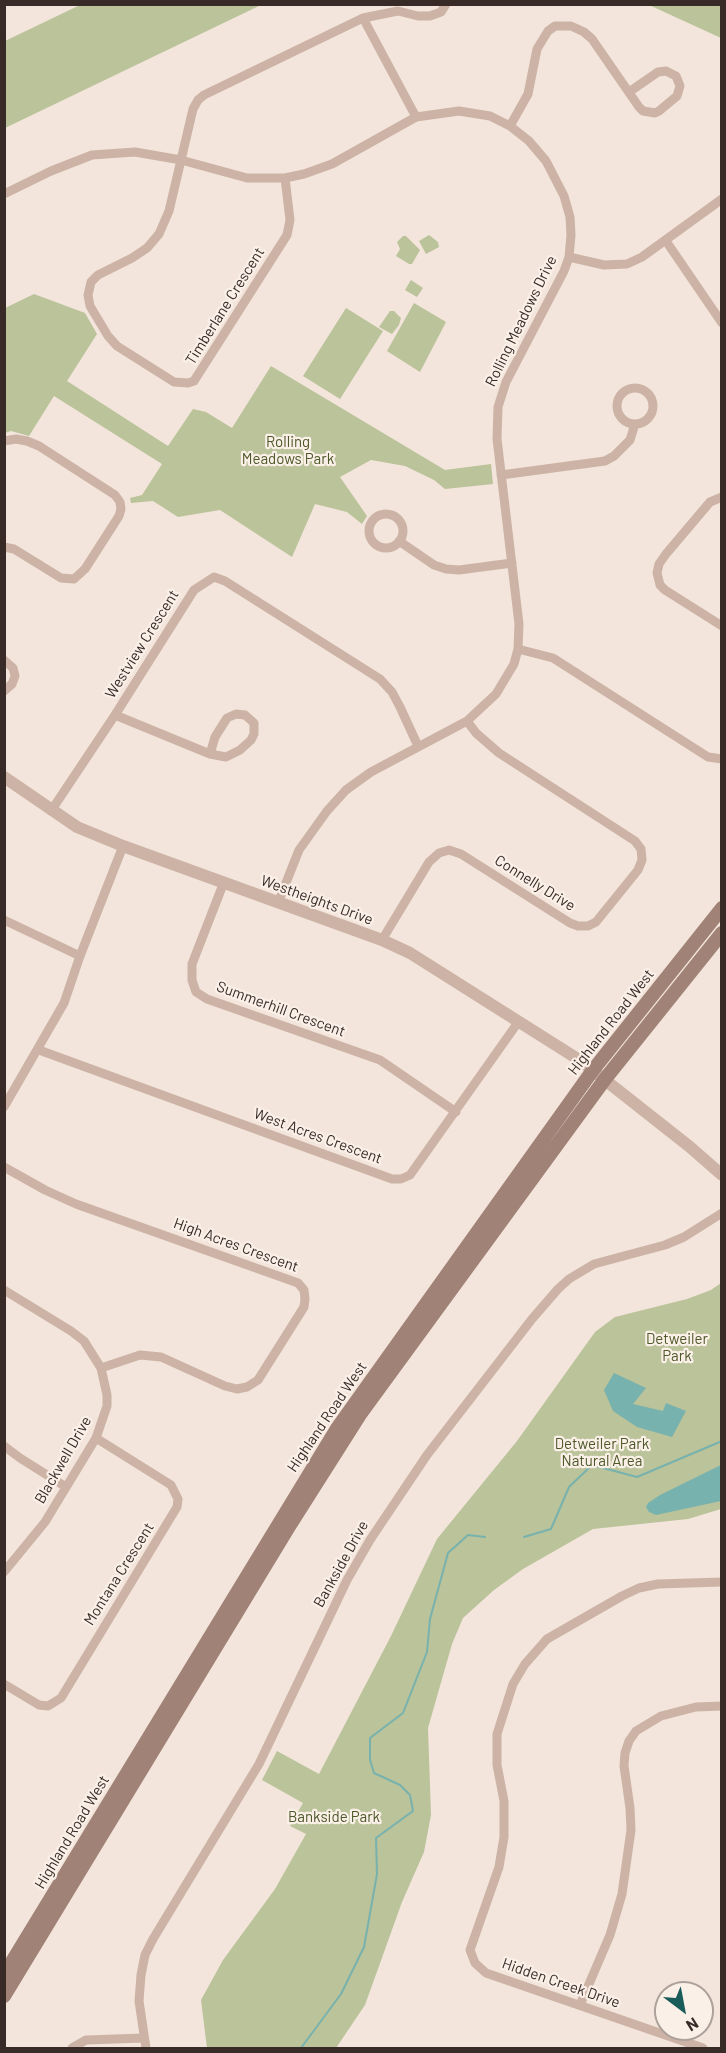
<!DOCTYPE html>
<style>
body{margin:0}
#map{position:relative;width:726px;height:2053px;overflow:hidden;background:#f3e5db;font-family:Barlow,sans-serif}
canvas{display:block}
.frame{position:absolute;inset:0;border:6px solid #382b27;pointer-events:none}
.north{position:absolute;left:654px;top:1981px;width:60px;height:60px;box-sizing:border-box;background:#fbf0e8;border:2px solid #ada19b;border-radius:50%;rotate:148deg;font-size:16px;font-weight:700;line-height:24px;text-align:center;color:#382b27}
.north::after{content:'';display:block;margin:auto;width:21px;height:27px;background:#1a5c59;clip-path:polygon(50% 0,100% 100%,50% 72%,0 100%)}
</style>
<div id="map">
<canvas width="726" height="2053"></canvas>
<div class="frame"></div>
<div class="north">N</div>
</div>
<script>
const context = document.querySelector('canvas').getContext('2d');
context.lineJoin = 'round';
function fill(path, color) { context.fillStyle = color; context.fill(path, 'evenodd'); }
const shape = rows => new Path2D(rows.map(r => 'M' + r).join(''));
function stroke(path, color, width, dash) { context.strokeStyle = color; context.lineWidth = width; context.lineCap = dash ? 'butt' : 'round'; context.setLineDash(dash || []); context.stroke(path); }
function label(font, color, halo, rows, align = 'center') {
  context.font = font + ' Barlow,sans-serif'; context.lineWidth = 4.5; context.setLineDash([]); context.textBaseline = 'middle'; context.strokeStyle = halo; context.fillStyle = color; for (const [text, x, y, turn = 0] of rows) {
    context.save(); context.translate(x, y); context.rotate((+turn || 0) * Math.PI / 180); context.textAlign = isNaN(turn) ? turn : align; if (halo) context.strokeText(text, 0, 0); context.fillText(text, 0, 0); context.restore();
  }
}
const green = shape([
 [80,5,80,4,261,5,5,128,5,41],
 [649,5,721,5,721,38],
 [429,235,438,242,439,247,426,254,419,241],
 [403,236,406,236,420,250,412,264,409,264,396,256,400,249,397,242],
 [411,280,423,288,417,297,405,290],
 [34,294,85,313,97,334,67,381,168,446,193,409,206,412,232,428,271,366,445,470,491,464,493,484,445,489,434,480,405,466,371,460,340,477,367,516,362,524,347,512,315,504,292,557,220,510,178,517,153,501,131,503,130,498,142,495,162,464,54,396,29,436,11,431,5,433,5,308],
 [414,303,446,322,420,372,387,351],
 [346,308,383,331,340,399,303,376],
 [390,311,394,311,401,318,399,325,392,334,379,327],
 [721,1283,721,1509,688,1519,593,1529,523,1569,494,1590,463,1618,452,1644,428,1728,431,1815,424,1852,402,1902,365,2005,336,2048,207,2048,201,2000,223,1960,275,1889,306,1834,290,1826,303,1803,262,1780,277,1751,319,1774,391,1636,437,1539,517,1441,595,1332,615,1317,687,1299,711,1290]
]);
const water = shape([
 [614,1373,646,1388,633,1404,663,1411,666,1403,686,1411,672,1437,637,1427,613,1411,604,1390],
 [721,1465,721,1501,656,1515,649,1512,646,1507,648,1503,660,1495]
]);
const stream = shape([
 [524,1537,551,1529,569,1487,592,1465,637,1477,722,1441],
 [301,2048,341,1994,364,1947,377,1874,376,1838,413,1811,410,1795,400,1785,374,1773,370,1760,370,1738,403,1713,427,1652,430,1619,448,1553,468,1535,485,1537]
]);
const minor = shape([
 [363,18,416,117],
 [510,126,528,94,537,49,548,31,555,26,571,26,584,32,592,39,639,107,643,111,655,113,659,111,677,96,680,86,676,76,666,71,658,72,629,92],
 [285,178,290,220,287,235,194,381,188,383,174,382,117,346,108,336,90,306,88,295,91,282,98,275,132,258,147,248,159,234,169,211,193,109,198,100,204,95,363,18,398,11,418,16,430,16,441,12,446,4],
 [4,194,51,171,92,155,135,152,181,160,247,178,285,178,304,174,332,164,416,117,459,111,490,116,510,126,529,141,546,161,564,196,570,217,571,235,569,257,564,271,506,382,498,407,497,439,519,624,518,649,514,664,496,694,467,721,371,772,346,790,327,811,299,850,278,903],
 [666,241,722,323],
 [569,257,604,265,627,264,642,257,722,199],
 '617 406a18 18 0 1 1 36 0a18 18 0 1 1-36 0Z',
 [4,441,16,439,27,441,39,446,115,495,120,502,121,509,119,516,85,569,74,579,61,578,14,549,4,547],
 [501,475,605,461,614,456,630,440,635,424],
 [722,497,710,502,666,554,659,564,657,573,660,585,665,590,722,626],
 '369 531a17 17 0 1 1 34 0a17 17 0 1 1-34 0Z',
 [399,541,434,565,446,569,459,570,512,563],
 [518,649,553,658,708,757,722,759],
 [4,660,13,668,15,676,12,684,4,691],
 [115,715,210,754,226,757,240,750,251,740,254,734,254,723,245,715,236,714,227,718,215,737,210,754],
 [51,811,115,715,194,590,214,577,225,581,380,679,392,692,400,707,418,746],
 [224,882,192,964,192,980,196,992,207,999,380,1060,456,1112],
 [4,920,80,956],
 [382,940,429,862,439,853,449,850,461,854,570,923,578,926,588,926,596,922,638,870,642,860,641,849,635,841,499,753,476,733,467,721],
 [39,1050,392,1179,401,1179,410,1175,519,1021],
 [4,1107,64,1003,80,956,123,846],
 [4,1167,45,1190,76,1204,298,1283,304,1290,305,1299,304,1307,258,1380,247,1387,237,1389,225,1386,161,1357,140,1355,101,1368],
 [4,1290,71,1331,84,1341,101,1368,107,1395,107,1406,96,1438,45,1522,4,1572],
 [4,1446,20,1458,66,1487],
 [4,1684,39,1705,48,1706,61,1698,177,1507,178,1499,171,1485,96,1438],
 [580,2005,610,1935,622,1894,631,1830,630,1808,624,1766,625,1753,629,1741,636,1731,661,1716,696,1707,722,1706],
 [72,2048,86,2040,144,2038],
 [146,2048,139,2001,141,1975,145,1955,153,1939,259,1764,347,1580,370,1540,427,1455,532,1319,558,1289,569,1279,594,1264,665,1245,684,1237,722,1213],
 [703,2048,486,1973,475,1963,470,1950,499,1867,504,1837,504,1801,497,1765,497,1734,513,1684,525,1664,547,1639,622,1596,639,1588,658,1584,722,1582]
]);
const tertiary = shape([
 [4,777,77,827,123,846,382,940,410,953,581,1061,690,1147,722,1175]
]);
const secondary = shape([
 [4,1975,338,1427,593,1070,722,908],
 [4,1996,288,1528,361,1413,605,1079,722,933]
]);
const streetNames = [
 ["Timberlane Crescent",225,306,-58],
 ["Rolling Meadows Drive",521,321,-64],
 ["Westview Crescent",142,644,-58],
 ["Connelly Drive",535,883,32],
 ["Westheights Drive",317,900,20],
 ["Summerhill Crescent",281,1009,20],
 ["Highland Road West",611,1022,-52],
 ["West Acres Crescent",318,1136,20],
 ["High Acres Crescent",236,1245,20],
 ["Highland Road West",327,1417,-56],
 ["Blackwell Drive",63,1460,-60],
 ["Bankside Drive",341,1564,-61],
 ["Montana Crescent",119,1574,-58],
 ["Highland Road West",72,1832,-59],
 ["Hidden Creek Drive",561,1983,19]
];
const parkNames = [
 ["Rolling",288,442],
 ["Meadows Park",288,459],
 ["Detweiler",677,1339],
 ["Park",677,1356],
 ["Detweiler Park",602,1444],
 ["Natural Area",602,1461],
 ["Bankside Park",334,1817]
];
fill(green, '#bac39a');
fill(water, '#78b2ae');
stroke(stream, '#78b2ae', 2);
stroke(minor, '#ccb3a6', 9);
stroke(tertiary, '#ccb3a6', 12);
stroke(secondary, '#a08277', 14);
label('15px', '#382b27', '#fbf0e8', streetNames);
label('15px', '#4c5829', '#fbf0e8', parkNames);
</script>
